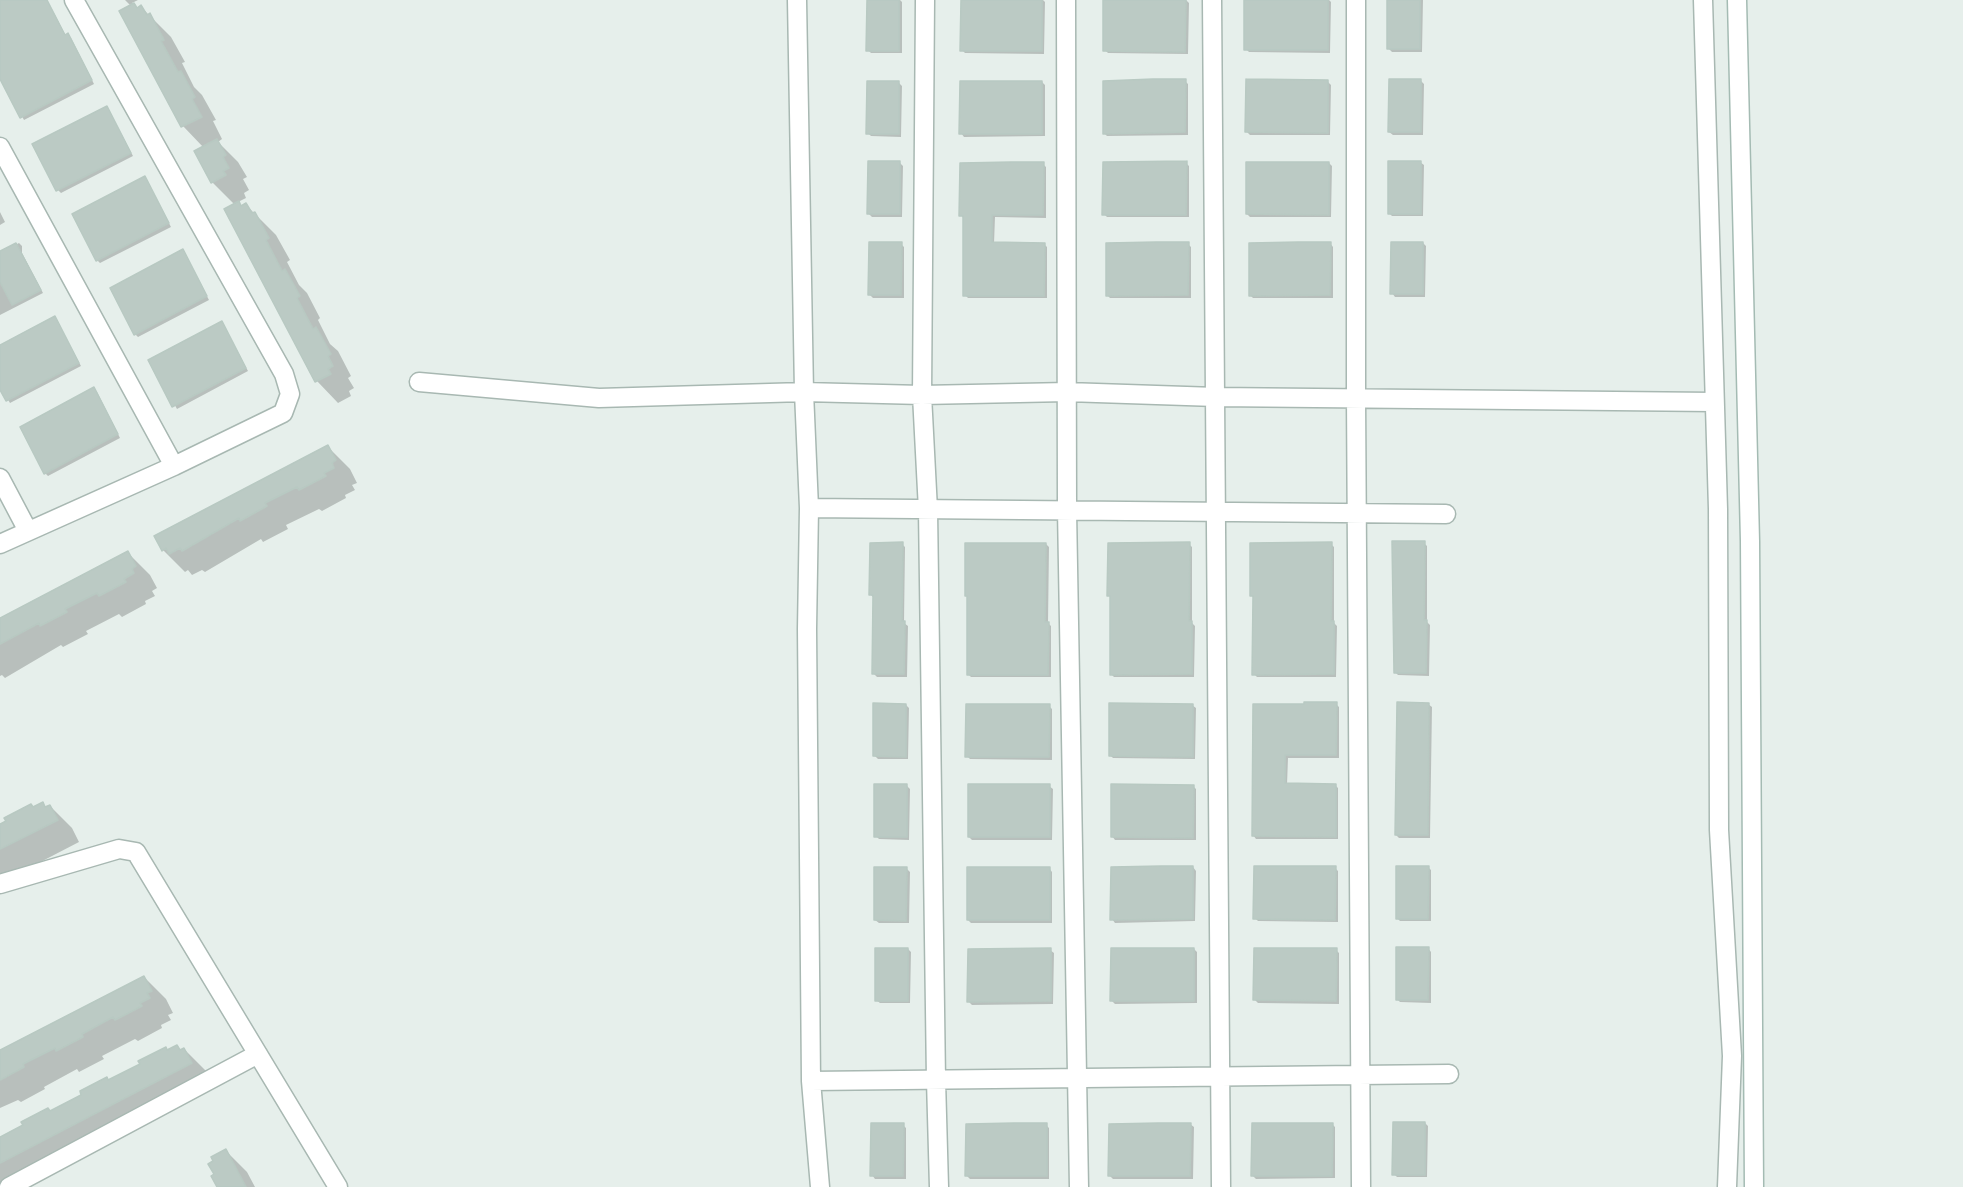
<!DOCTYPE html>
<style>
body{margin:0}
canvas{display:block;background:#e6efeb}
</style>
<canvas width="1963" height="1187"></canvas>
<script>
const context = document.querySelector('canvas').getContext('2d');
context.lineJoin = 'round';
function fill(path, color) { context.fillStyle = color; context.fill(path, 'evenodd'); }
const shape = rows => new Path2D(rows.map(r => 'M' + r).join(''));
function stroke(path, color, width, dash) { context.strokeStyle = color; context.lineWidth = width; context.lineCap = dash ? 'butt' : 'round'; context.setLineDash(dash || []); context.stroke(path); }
const shadow = shape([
 [0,0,47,0,66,36,68,35,71,38,94,84,24,120,0,76],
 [125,0,138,0,132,3,138,9,141,7,171,37,185,62,182,63,194,87,202,95,216,120,213,121,222,139,218,142,238,162,247,177,243,179,249,190,244,193,246,198,238,202,242,207,246,205,276,235,290,260,287,262,299,285,307,293,320,318,318,320,330,344,338,351,351,376,348,378,354,388,349,391,351,396,338,403,317,381,235,205,212,182,196,151,203,147,183,126,121,12,131,6],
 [868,0,900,0,902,2,902,53,871,53,868,50],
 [962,0,1043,0,1045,2,1044,54,965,53,962,50],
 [1105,0,1186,0,1189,3,1188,54,1108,53,1105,50],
 [1246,0,1329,0,1331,2,1330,53,1249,52,1246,49],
 [1389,0,1423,0,1422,52,1392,52,1388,48],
 [1185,81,1188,84,1188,135,1107,136,1104,133],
 [1421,81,1424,84,1423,135,1393,135,1389,132],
 [1042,82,1045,85,1045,136,964,137,961,133],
 [1328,82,1331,85,1330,135,1250,135,1247,132],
 [899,83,902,86,901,137,871,136,868,133],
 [107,107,133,156,61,193,58,190],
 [1420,162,1424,165,1423,216,1392,216,1389,213],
 [900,163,903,166,902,217,872,217,869,214],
 [1186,163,1189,166,1189,217,1107,217,1104,214],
 [1329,163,1332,166,1331,217,1250,217,1247,214],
 [1043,164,1046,167,1046,218,995,217,994,244,1044,244,1047,247,1047,298,968,298,965,295,964,219,961,215],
 [147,181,171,227,100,263,97,260],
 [0,212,5,222,0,225],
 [19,243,22,246,22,253,43,293,0,315,0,253],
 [1330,243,1333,247,1333,298,1253,298,1250,295],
 [1423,243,1426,246,1425,297,1395,297,1392,293],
 [901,244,904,247,904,298,873,298,870,295],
 [1188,244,1191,247,1191,298,1110,298,1107,295],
 [183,251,209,300,138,337,135,334],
 [55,318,81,366,10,403,0,387,0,346],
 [222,323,248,371,177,409,150,361],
 [97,392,120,438,48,476,45,473],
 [328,447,350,469,357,483,352,485,355,490,345,495,346,498,322,511,319,509,286,525,288,529,263,542,261,539,205,572,202,570,192,575,188,570,185,572,163,550,156,536],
 [1424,543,1427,546,1427,622,1430,625,1429,676,1398,675,1395,672],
 [902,544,905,547,904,623,908,626,907,677,877,677,873,673,874,598,871,595],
 [1046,544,1049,547,1048,623,1051,626,1051,677,971,677,968,674,969,598,966,595],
 [1189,544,1192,547,1192,623,1195,626,1194,677,1114,677,1111,674,1112,599,1109,595],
 [1331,544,1334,547,1334,623,1337,626,1336,677,1257,677,1254,674,1255,599,1251,595],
 [128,553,150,575,157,588,152,591,155,596,145,601,146,604,122,617,119,614,86,631,88,634,63,647,61,645,5,678,2,675,0,676,0,619],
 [1336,704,1339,707,1339,758,1288,758,1287,785,1335,785,1338,788,1338,839,1256,839,1253,835,1254,705],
 [1428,704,1432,707,1430,838,1399,838,1396,835],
 [906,705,909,708,908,759,878,759,875,756],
 [1192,705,1196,708,1195,759,1113,758,1110,755],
 [1049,706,1052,709,1052,760,970,759,967,756],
 [907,786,910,789,909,840,879,839,876,836],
 [1049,786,1053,789,1052,840,972,840,969,837],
 [1193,786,1196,789,1196,840,1115,840,1112,836],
 [42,804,47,808,50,806,72,828,79,842,0,883,0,826],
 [1193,867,1196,871,1195,921,1115,923,1112,919],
 [1428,867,1431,870,1431,921,1400,921,1397,918],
 [1049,868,1052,872,1052,923,971,923,968,920],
 [1335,868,1338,871,1338,922,1258,921,1255,918],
 [907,869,910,872,909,923,879,923,875,920],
 [1428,948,1431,952,1431,1003,1400,1002,1397,999],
 [908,949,911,952,910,1003,880,1003,876,1000],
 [1194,949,1197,952,1197,1003,1115,1004,1112,1001],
 [1050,950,1054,953,1053,1004,972,1005,969,1002],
 [1336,950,1339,953,1339,1004,1258,1003,1255,1000],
 [144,977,166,999,173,1013,168,1015,171,1020,161,1025,162,1028,138,1041,135,1039,102,1056,104,1059,79,1072,77,1069,44,1087,45,1089,21,1102,18,1100,0,1108,0,1052],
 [184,1049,206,1071,213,1085,20,1187,0,1187,0,1145,51,1112,168,1052],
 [1425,1123,1428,1126,1427,1177,1397,1177,1394,1174],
 [1190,1124,1194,1127,1193,1179,1113,1179,1110,1176],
 [1332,1124,1335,1127,1335,1178,1256,1179,1253,1176],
 [903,1125,906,1128,906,1179,875,1179,872,1175],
 [1046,1125,1049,1128,1049,1179,970,1179,967,1176],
 [226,1151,247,1172,255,1187,218,1187,216,1175]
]);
const building = shape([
 [0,0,47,0,65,35,68,33,92,80,20,118,0,79,0,0],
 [867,0,899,0,899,51,866,51,867,0],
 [961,0,1042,0,1042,51,960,51,961,0],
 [1103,0,1186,0,1185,52,1103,51,1103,0],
 [1244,0,1328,0,1328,50,1244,50,1244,0],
 [1387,0,1420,0,1420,49,1387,49,1387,0],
 [134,3,137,8,141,5,147,15,150,13,164,40,161,41,178,72,181,71,195,97,192,99,202,117,181,127,119,11,134,3],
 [1153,79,1186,79,1185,132,1103,134,1103,81,1153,79],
 [1246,79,1328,80,1328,133,1245,132,1246,79],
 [1389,79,1421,79,1421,132,1388,132,1389,79],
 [867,81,899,81,899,134,866,134,867,81],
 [960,81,1042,81,1042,134,959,134,960,81],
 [107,106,131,153,56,191,32,144,107,106],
 [217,139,226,155,223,157,229,168,223,171,226,175,211,183,194,151,217,139],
 [868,161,900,161,900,214,867,214,868,161],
 [1187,161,1186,215,1102,215,1103,162,1187,161],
 [1388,161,1421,161,1421,214,1388,214,1388,161],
 [1011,162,1044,162,1043,215,992,215,992,242,1045,243,1044,296,963,296,963,216,959,216,960,163,1011,162],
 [1246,162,1329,162,1329,215,1246,214,1246,162],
 [145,176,169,223,96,261,72,214,145,176],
 [239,201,241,206,246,203,252,213,255,212,269,238,266,240,282,271,285,269,300,296,297,298,313,329,316,327,331,354,328,356,333,366,328,369,331,374,315,382,224,209,239,201],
 [869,242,902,242,901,295,868,295,869,242],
 [1156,242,1189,242,1188,295,1106,296,1106,243,1156,242],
 [1298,242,1331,242,1330,295,1249,296,1249,243,1298,242],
 [1391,242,1423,242,1423,294,1390,294,1391,242],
 [16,243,41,290,12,305,0,282,0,251,16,243],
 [183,249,207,296,134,335,110,288,183,249],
 [55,316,79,363,6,401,0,390,0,345,55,316],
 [222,321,246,368,172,407,148,360,222,321],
 [94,387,118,434,44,474,20,427,94,387],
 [328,445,336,460,332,463,334,468,324,473,326,476,299,490,297,487,265,503,267,506,240,521,239,518,182,551,180,548,169,554,166,548,162,551,154,536,328,445],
 [1392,541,1425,541,1424,620,1427,620,1426,673,1394,673,1392,541],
 [903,542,902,621,905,621,904,674,872,674,873,595,869,595,870,543,903,542],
 [1190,542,1189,621,1192,621,1192,674,1110,675,1110,596,1107,596,1108,543,1190,542],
 [1332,542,1331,621,1334,621,1334,674,1252,675,1253,596,1250,596,1250,543,1332,542],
 [965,543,1046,543,1045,622,1049,622,1048,675,967,675,967,596,965,596,965,543],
 [128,551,136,566,132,569,134,573,124,579,126,582,99,596,97,593,65,609,67,612,40,626,39,623,0,644,0,618,128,551],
 [1304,702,1337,702,1336,755,1285,755,1285,783,1336,784,1336,837,1252,836,1253,704,1304,704,1304,702],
 [1397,702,1429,703,1428,835,1395,835,1397,702],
 [873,703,906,704,906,757,873,756,873,703],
 [1109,703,1193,704,1193,757,1109,756,1109,703],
 [966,704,1050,704,1049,757,965,757,966,704],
 [874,784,907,784,907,837,874,837,874,784],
 [968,784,1050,784,1050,837,968,837,968,784],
 [1111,784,1194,785,1193,838,1111,837,1111,784],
 [43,802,45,807,50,805,58,820,0,849,0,824,6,821,4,818,31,804,33,807,43,802],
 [1161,866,1193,866,1193,919,1110,920,1111,867,1161,866],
 [1254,866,1336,866,1335,920,1253,919,1254,866],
 [1396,866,1429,866,1428,919,1396,919,1396,866],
 [874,867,907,867,906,921,874,920,874,867],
 [967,867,1050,867,1050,920,967,920,967,867],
 [1396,947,1429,947,1428,1000,1396,1000,1396,947],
 [875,948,908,948,908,1001,875,1001,875,948],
 [1051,948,1051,1001,967,1002,968,949,1051,948],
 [1111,948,1194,948,1194,1001,1110,1001,1111,948],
 [1254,948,1337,948,1336,1001,1253,1000,1254,948],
 [144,976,152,991,147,993,150,998,140,1003,142,1006,115,1020,113,1017,82,1034,83,1037,56,1051,55,1048,23,1064,24,1067,0,1080,0,1050,144,976],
 [177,1045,180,1050,184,1048,192,1063,0,1163,0,1137,23,1125,21,1122,48,1108,50,1111,81,1095,80,1091,107,1077,108,1080,140,1064,138,1061,166,1047,167,1050,177,1045],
 [1393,1122,1425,1122,1425,1175,1392,1175,1393,1122],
 [871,1123,904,1123,903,1176,870,1176,871,1123],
 [1014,1123,1047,1123,1047,1176,965,1176,966,1124,1014,1123],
 [1158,1123,1191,1123,1190,1176,1108,1176,1109,1124,1158,1123],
 [1252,1123,1333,1123,1332,1176,1251,1176,1252,1123],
 [226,1149,246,1187,217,1187,211,1176,214,1174,208,1164,213,1161,211,1157,226,1149]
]);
const street = shape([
 [797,0,804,392,809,508,807,629,811,1081,820,1187],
 [925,0,922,395,928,510,936,1080,939,1187],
 [1066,0,1067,510,1079,1187],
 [1212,0,1221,1187],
 [1356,0,1356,398,1361,1187],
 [1703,0,1718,509,1719,830,1732,1056,1727,1187],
 [0,147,174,466],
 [419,382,599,398,804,392,922,395,1067,392,1216,397,1714,402],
 [0,478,28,531],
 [809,508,1446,514],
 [0,544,174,466,283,413,290,394,284,374,74,0],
 [0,884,119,849,136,852,338,1187],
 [811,1081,1449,1074],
 [9,1187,258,1054]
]);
const secondary = shape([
 [1737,0,1750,541,1754,1187]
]);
fill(shadow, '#0003');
fill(building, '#bbcac4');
stroke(building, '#b8c9c2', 1.5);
stroke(street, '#a8b8b2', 21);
stroke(secondary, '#a4bbb3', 21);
stroke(street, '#fff', 18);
stroke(secondary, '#fff', 18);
</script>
